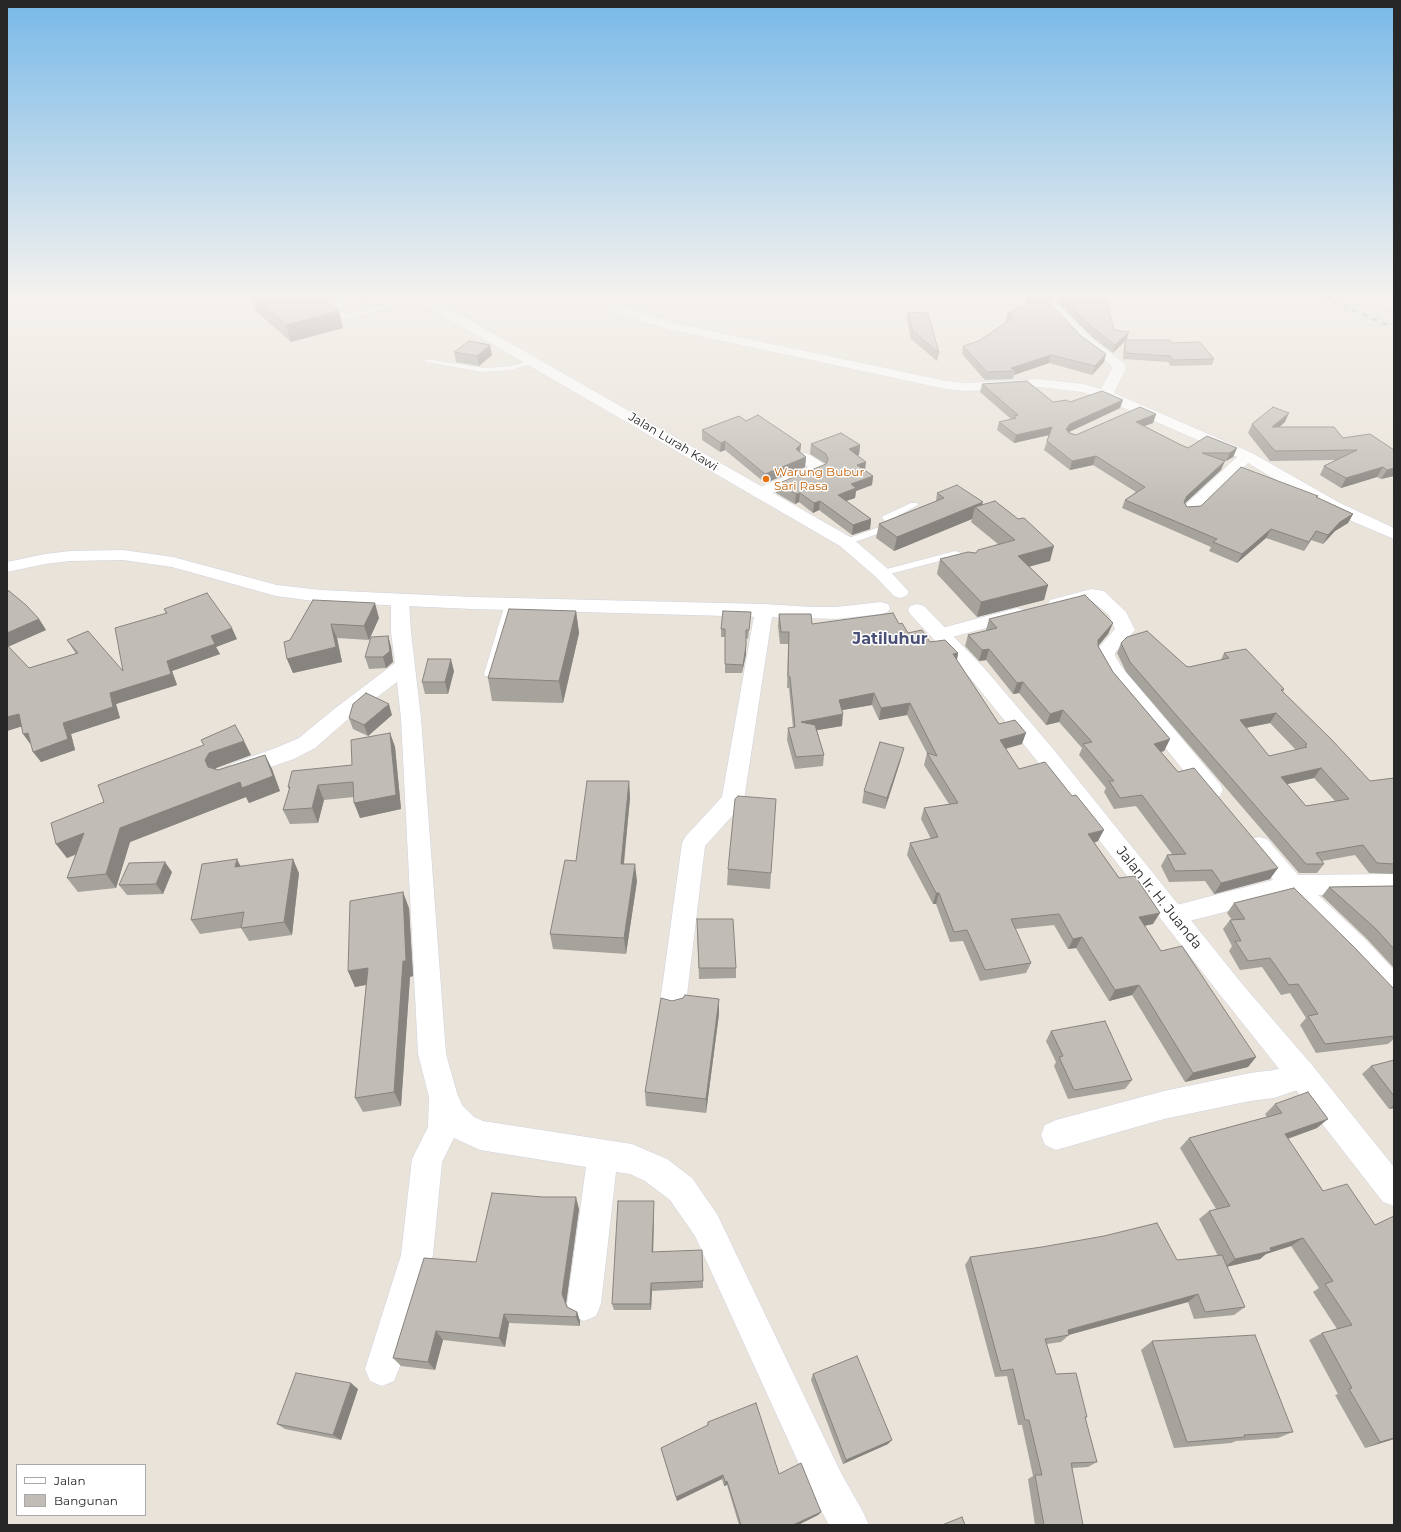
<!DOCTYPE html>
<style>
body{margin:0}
#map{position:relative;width:1401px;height:1532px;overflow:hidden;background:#e9e3d9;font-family:Montserrat,sans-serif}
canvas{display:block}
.frame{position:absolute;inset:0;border:8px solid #272727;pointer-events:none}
.legend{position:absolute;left:16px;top:1464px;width:130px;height:52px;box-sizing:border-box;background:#fff;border:1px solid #a9a9a9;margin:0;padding:5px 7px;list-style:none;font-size:12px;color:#272727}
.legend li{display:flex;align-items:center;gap:8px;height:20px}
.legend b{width:20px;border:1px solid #a9a9a9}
</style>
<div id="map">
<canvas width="1401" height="1532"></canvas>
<div class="frame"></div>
<ul class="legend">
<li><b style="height:5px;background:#fff"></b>Jalan</li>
<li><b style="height:11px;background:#c1bdb6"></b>Bangunan</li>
</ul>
</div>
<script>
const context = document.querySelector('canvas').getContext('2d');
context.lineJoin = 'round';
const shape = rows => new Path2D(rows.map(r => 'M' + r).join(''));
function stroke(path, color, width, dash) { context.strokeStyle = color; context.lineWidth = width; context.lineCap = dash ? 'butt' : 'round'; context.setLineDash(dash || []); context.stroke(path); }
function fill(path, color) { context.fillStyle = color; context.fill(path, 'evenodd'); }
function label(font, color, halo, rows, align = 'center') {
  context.font = font + ' Montserrat,sans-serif'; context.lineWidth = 3; context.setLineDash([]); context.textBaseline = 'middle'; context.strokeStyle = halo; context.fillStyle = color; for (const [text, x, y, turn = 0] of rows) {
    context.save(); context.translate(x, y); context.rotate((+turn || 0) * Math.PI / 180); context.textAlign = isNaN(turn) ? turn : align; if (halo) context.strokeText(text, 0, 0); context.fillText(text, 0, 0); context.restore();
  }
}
const lane = shape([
 [320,294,329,294,321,298,330,305,370,294,380,294,334,308,345,315,388,305,385,301,386,300,407,294,418,294,392,302,395,306,394,307,344,319,313,298,320,294],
 [427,359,484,368,511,366,534,360,537,362,511,370,484,372,425,362,425,360,427,359],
 [911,503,917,503,918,505,892,519,898,525,897,527,849,544,846,545,842,542,843,540,888,524,882,518,883,516,911,503],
 [955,551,965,554,972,563,971,565,965,565,959,558,955,557,882,576,878,573,879,571,955,551],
 [510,601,515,604,494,674,493,676,485,676,484,674,505,604,510,601]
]);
const street = shape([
 [588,294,603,294,620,305,674,323,946,381,965,383,1039,379,1083,384,1101,389,1112,369,1111,365,1080,343,1042,303,1044,300,1048,299,1052,300,1068,314,1090,337,1124,363,1126,369,1114,393,1252,453,1340,503,1394,528,1394,539,1328,511,1248,463,1196,514,1190,515,1184,514,1182,510,1184,506,1237,457,1101,398,1082,392,1039,387,965,391,946,389,667,329,612,311,588,294],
 [1358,294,1375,294,1394,302,1394,310,1360,297,1358,294],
 [805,453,810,455,824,464,826,469,824,472,765,496,759,498,753,496,751,493,753,490,808,467,797,458,800,455,805,453],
 [1091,589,1104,591,1126,612,1135,630,1115,653,1115,656,1121,666,1220,784,1223,790,1220,796,1212,798,1204,796,1103,670,1095,656,1095,652,1115,629,1109,615,1092,601,1057,610,1050,608,1048,604,1050,600,1091,589],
 [400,594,407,596,409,600,411,632,421,718,446,1054,457,1093,462,1105,474,1117,483,1121,632,1144,667,1159,692,1178,717,1214,841,1473,863,1512,869,1525,829,1525,815,1499,695,1236,670,1200,645,1181,630,1174,616,1172,601,1304,596,1316,584,1321,572,1316,567,1304,586,1167,480,1150,454,1138,442,1162,433,1255,399,1369,394,1381,382,1386,370,1381,365,1369,401,1255,412,1159,428,1127,429,1097,418,1054,401,718,397,682,347,720,315,748,294,759,239,778,231,776,228,770,231,764,278,747,299,738,333,710,395,663,391,632,391,600,393,596,400,594],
 [764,604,771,606,773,610,744,800,741,806,705,846,686,1003,683,1012,673,1015,663,1012,660,1003,682,843,686,836,722,797,755,610,757,606,764,604],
 [1017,608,1024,610,1026,614,1024,618,941,640,934,638,931,634,934,630,1017,608],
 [1259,837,1267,839,1298,875,1394,874,1394,894,1318,895,1366,940,1394,970,1394,1001,1385,997,1348,956,1287,896,1174,925,1165,922,1161,915,1165,908,1273,880,1251,853,1247,846,1251,839,1259,837],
 [1302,1062,1312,1065,1316,1075,1312,1085,1274,1098,1250,1101,1164,1119,1056,1150,1045,1145,1041,1135,1045,1125,1056,1120,1164,1091,1250,1073,1274,1070,1302,1062]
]);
const secondary = shape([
 [409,294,424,294,852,538,888,569,909,592,906,596,900,598,894,596,876,577,840,546,411,297,409,294],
 [123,550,173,557,277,585,321,590,472,597,764,604,812,607,836,607,881,602,888,604,890,608,888,612,881,614,836,619,472,609,321,602,276,596,172,567,123,560,70,561,45,564,7,572,7,562,45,554,70,551,123,550],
 [917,604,924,606,985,669,1054,750,1243,985,1312,1065,1394,1167,1394,1206,1383,1202,1292,1085,1225,1001,1038,762,971,679,910,614,908,610,910,606,917,604]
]);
const rail = shape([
 [1317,294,1394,328]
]);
const wall = shape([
 [251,294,343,328,291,342,256,311],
 [1060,294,1114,330,1127,339,1126,340,1172,343,1214,359,1212,365,1171,366,1168,362,1123,359,1124,346,1125,340,1113,353,1091,336,1059,304,1059,302],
 [1027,297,1106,354,1104,362,1092,375,1049,363,1014,375,1013,379,985,380,962,354,963,346,979,341,1006,322,1007,314,1025,305],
 [908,312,939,353,937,361,911,339,907,320],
 [454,352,492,355,479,366,456,362],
 [982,384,1053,402,1070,402,1120,408,1069,432,1076,435,1156,414,1153,423,1144,426,1179,444,1188,448,1237,448,1233,457,1226,461,1224,461,1221,470,1185,503,1187,507,1201,506,1318,498,1353,514,1348,523,1335,531,1323,544,1311,540,1304,551,1266,538,1237,563,1209,551,1211,547,1122,508,1125,500,1136,492,1093,465,1070,470,1044,450,1049,435,1014,443,997,430,999,422,1011,419,980,392],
 [746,421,801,444,800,452,806,457,805,467,765,483,725,450,720,452,702,440,702,430],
 [1285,422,1279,427,1343,438,1394,450,1394,476,1381,479,1377,477,1341,488,1320,475,1324,466,1336,460,1270,461,1248,433,1252,424],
 [811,444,860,445,859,455,858,455,865,470,873,476,872,485,856,491,855,498,846,501,871,519,870,529,852,535,819,510,813,513,799,502,795,504,776,493,777,484,826,464,810,454],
 [937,493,982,505,1050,561,1029,566,1048,585,1044,600,977,617,937,574,940,559,976,553,998,544,971,522,972,519,894,551,876,538,879,524,936,501],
 [7,592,39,619,46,630,8,647,29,668,76,654,67,640,123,671,166,614,164,609,237,639,216,647,220,654,172,671,177,685,116,704,120,718,71,734,75,750,41,762,22,726,7,731],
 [313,600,379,618,369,640,337,638,342,662,293,673,287,659,290,640],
 [576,611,579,633,563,703,492,701,488,678],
 [751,612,748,639,746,638,746,654,742,673,725,673,725,637,721,637,721,629],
 [779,614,812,624,899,624,908,633,930,642,958,653,957,660,999,724,1022,744,1006,749,1019,769,1098,841,1094,843,1153,924,1144,926,1161,951,1256,1057,1248,1067,1185,1082,1132,995,1109,1001,1076,948,1068,949,1054,925,1015,929,1031,963,1026,973,980,981,963,941,950,942,936,904,933,904,907,855,910,843,931,839,921,819,924,808,949,804,924,765,927,753,907,715,879,720,872,705,842,710,842,726,817,730,824,755,823,766,795,769,787,740,788,728,793,728,789,688,787,688,788,644,780,644,778,626],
 [989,619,1113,623,1108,634,1098,646,1113,672,1170,739,1164,751,1161,752,1270,879,1214,894,1205,881,1169,882,1161,866,1167,855,1172,854,1136,806,1114,809,1104,792,1106,788,1079,755,1082,748,1059,722,1046,725,1019,693,1013,694,986,660,979,661,965,646,968,635,986,631,986,630],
 [388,636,391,647,393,662,386,668,369,669,365,657],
 [1121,643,1189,667,1221,660,1224,653,1284,689,1283,692,1370,781,1394,778,1394,874,1369,873,1355,855,1322,861,1324,864,1317,873,1299,873,1126,672,1117,653],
 [1270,723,1296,750,1269,756,1246,728],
 [1314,778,1335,801,1306,806,1287,784],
 [454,671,448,694,425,694,422,682],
 [392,715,368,736,353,729,349,718],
 [390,733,395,747,401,809,360,818,354,797,324,800,318,823,290,824,283,810,289,790,288,787,352,765],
 [204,745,251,755,216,768,216,769,218,770,265,755,272,769,280,791,249,803,246,797,130,842,116,888,78,892,67,878,76,854,67,858,56,844,104,802],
 [901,759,885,809,862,803,864,791],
 [629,781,630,798,624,864,637,881,626,954,553,949,550,934,576,861],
 [240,866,299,873,292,935,249,941,241,928,200,934,191,920],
 [728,869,771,873,770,889,727,885],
 [172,872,163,894,127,895,119,885],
 [1394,886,1394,968,1367,939,1322,896,1329,887],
 [1234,903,1394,989,1394,1039,1388,1044,1316,1053,1300,1025,1306,1018,1290,993,1281,995,1262,967,1240,970,1229,951,1232,946,1223,929,1230,920,1232,920,1227,913],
 [409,908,413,976,410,977,401,1106,363,1112,355,1098,366,985,355,987,348,971],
 [697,930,736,968,736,978,699,979],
 [719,999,719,1014,706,1113,646,1106,645,1092,672,1001],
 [1051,1031,1132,1080,1125,1089,1068,1099,1054,1066,1056,1062,1046,1041],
 [1394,1060,1394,1108,1389,1109,1362,1074,1371,1066],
 [1275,1104,1317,1128,1288,1139,1323,1191,1375,1225,1394,1216,1394,1439,1365,1448,1335,1395,1338,1394,1309,1340,1322,1333,1337,1329,1313,1292,1319,1288,1291,1246,1266,1254,1260,1259,1227,1267,1245,1307,1234,1315,1194,1319,1188,1302,1069,1335,1061,1342,1047,1344,1056,1374,1087,1417,1085,1419,1097,1462,1088,1467,1072,1468,1083,1525,1035,1525,1028,1479,1033,1476,1022,1425,1018,1425,1007,1376,995,1377,965,1265,970,1257,1177,1260,1218,1256,1199,1219,1209,1211,1216,1209,1180,1148,1189,1138,1267,1117,1265,1114],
 [579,1209,566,1303,567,1307,577,1312,580,1321,580,1326,509,1323,505,1347,443,1340,435,1370,401,1366,393,1358,476,1262],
 [654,1209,653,1252,703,1281,703,1288,652,1291,651,1310,614,1310,612,1304],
 [1152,1341,1293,1432,1278,1438,1236,1441,1231,1443,1174,1448,1141,1350],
 [813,1374,888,1444,843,1464,811,1380],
 [358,1389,341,1440,285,1429,277,1424],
 [708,1422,779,1474,821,1512,818,1515,798,1525,739,1525,727,1485,724,1486,722,1479,677,1501,662,1452,661,1448,707,1426]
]);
const shadedWall = shape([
 [339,311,343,328,291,342,286,325],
 [1129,332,1127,339,1113,353,1115,345],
 [490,345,492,355,479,366,477,356],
 [1106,354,1104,362,1092,375,1095,366],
 [1051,355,1049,363,1014,375,1015,371,1011,368],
 [1123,400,1120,408,1067,433,1066,429,1070,424],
 [1289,413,1285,422,1268,437,1272,427],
 [1156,414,1153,423,1133,430,1136,422],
 [1052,427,1049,435,1014,443,1016,435],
 [725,441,725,450,720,452,721,443],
 [801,444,800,453,796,449],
 [860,445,859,455,848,459,849,449],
 [1237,448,1233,457,1226,461,1230,453],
 [1096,456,1093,465,1070,470,1072,461],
 [806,457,805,467,765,483,765,474],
 [1225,461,1221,470,1183,505,1187,496],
 [866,462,865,471,857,465],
 [1383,467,1377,477,1341,488,1346,478],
 [1394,468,1394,476,1381,479,1387,470],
 [873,476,872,485,856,491,855,498,837,504,838,495,851,484],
 [800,493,799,502,795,504,796,494],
 [820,501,819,510,813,513,814,503],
 [983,502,980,512,975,507,972,519,894,551,897,537],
 [1353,514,1348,523,1335,531,1323,544,1328,535,1340,522],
 [871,519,870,529,852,535,853,525],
 [1271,529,1266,538,1237,563,1242,554],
 [1316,531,1311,540,1304,551,1309,542],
 [1054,546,1050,561,1014,571,1018,556],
 [1048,585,1044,600,977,617,981,602],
 [375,603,379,618,369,640,364,626],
 [576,611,579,633,563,703,559,681],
 [39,619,46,630,7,647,7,633],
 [1113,623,1108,634,1094,651,1098,640],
 [331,624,337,638,342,662,293,673,287,659],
 [232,628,237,639,216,647,220,654,172,671,177,685,116,704,120,718,71,734,75,750,41,762,33,752,63,723,110,693,211,636],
 [388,636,391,647,393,662,386,668,383,657],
 [746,646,746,654,742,673,743,665],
 [989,649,986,660,979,661,982,650],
 [958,653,956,665,953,654],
 [451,659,454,671,448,694,445,682],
 [1023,682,1019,693,1013,694,1017,683],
 [874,693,872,705,837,711,839,700],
 [910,703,907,715,879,720,881,708],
 [389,704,392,715,368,736,364,725],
 [1063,710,1059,722,1046,725,1050,714],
 [1276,713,1270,723,1234,730,1240,720],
 [19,714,26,725,7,731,7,717],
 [843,714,842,726,800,733,801,722],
 [28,733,31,745,23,734],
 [390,733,395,747,401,809,360,818,354,803],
 [1026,733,1022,744,996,751,1000,740],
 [1170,739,1164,751,1149,755,1154,744],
 [244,741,251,755,216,768,213,774,208,767,205,760,209,753],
 [904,748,901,759,885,809,887,798],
 [265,755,272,769,280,791,249,803,246,797,130,842,116,888,106,874,120,828],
 [1321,768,1314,778,1275,787,1281,777],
 [629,781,630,798,622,880,621,864],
 [318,785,324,800,318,823,312,808],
 [1104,830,1098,841,1082,846,1088,834],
 [84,833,95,847,67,858,56,844],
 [237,859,244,873,235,867],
 [293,859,299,873,292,935,284,922],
 [165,862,172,872,163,894,156,884],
 [635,864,637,881,626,954,624,938],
 [1278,868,1270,879,1214,894,1221,883],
 [403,892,409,908,413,976,410,977,401,1106,394,1092],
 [936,893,939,893,936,904,933,904],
 [1160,913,1153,924,1132,928,1139,917],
 [1082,937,1076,948,1068,949,1073,939],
 [368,968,375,983,355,987,348,971],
 [1139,985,1132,995,1109,1001,1115,990],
 [719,999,719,1014,706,1113,706,1099],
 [1256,1057,1248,1067,1185,1082,1193,1073],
 [1394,1105,1394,1108,1389,1109],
 [1328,1119,1317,1128,1275,1143,1285,1134],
 [576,1197,579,1209,566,1304,562,1294],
 [654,1201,654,1209,653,1260,652,1252],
 [1303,1238,1291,1246,1266,1254,1260,1259,1225,1267,1235,1259],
 [651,1283,652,1291,651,1310,650,1304],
 [1198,1294,1188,1302,1068,1335,1068,1330],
 [577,1312,580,1321,580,1326,576,1317],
 [504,1314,509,1323,505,1347,499,1338],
 [436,1331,443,1340,435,1370,428,1362],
 [351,1383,358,1389,341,1440,333,1435],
 [1394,1438,1394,1439,1365,1448,1380,1442],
 [892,1440,888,1444,843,1464,846,1460],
 [723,1475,722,1479,677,1501,676,1497],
 [727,1481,727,1485,724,1486,725,1482],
 [821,1512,818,1515,798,1525,793,1525]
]);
const building = shape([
 [251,294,318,294,339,311,286,325,251,294],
 [1060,294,1106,298,1114,330,1129,332,1115,345,1093,328,1061,297,1060,294],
 [1027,297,1044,297,1081,336,1106,354,1095,366,1051,355,1011,368,1015,371,987,372,963,346,979,341,1014,317,1007,314,1030,302,1027,297],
 [908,312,928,313,939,353,913,331,908,312],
 [1125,340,1170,340,1172,343,1200,342,1214,359,1173,360,1170,356,1125,353,1125,340],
 [469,341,490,345,477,356,454,352,469,341],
 [1027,381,1053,402,1067,400,1070,402,1102,391,1123,400,1070,424,1066,429,1069,433,1076,435,1140,407,1156,414,1136,422,1179,444,1188,448,1207,436,1237,448,1230,453,1202,453,1225,461,1187,496,1184,502,1187,507,1201,506,1241,467,1318,496,1316,497,1353,514,1340,522,1328,535,1316,531,1309,542,1271,529,1242,554,1213,542,1217,539,1125,500,1145,487,1096,456,1072,461,1047,441,1052,427,1016,435,999,422,1016,418,1014,416,1018,415,982,384,1027,381],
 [1273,407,1289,413,1272,427,1334,427,1343,438,1370,434,1394,450,1394,468,1387,470,1383,467,1346,478,1324,466,1357,450,1275,451,1252,424,1273,407],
 [758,415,801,444,796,449,806,457,765,474,725,441,721,443,702,430,739,416,746,421,758,415],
 [841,433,860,445,849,449,866,462,857,465,873,476,851,484,856,488,838,495,871,519,853,525,820,501,814,503,800,493,796,494,777,484,826,464,828,459,826,454,811,444,841,433],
 [957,485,983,502,897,537,879,524,944,498,937,493,957,485],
 [995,501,1018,519,1024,518,1054,546,1018,556,1048,585,981,602,940,559,968,552,976,553,978,550,1015,540,975,507,995,501],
 [9,591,26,605,39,619,7,633,7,592,9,591],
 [207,593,232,628,211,636,215,644,167,661,171,674,110,693,113,707,63,723,68,739,33,752,28,733,23,734,19,714,7,717,7,645,29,668,78,653,67,640,88,631,123,671,115,628,167,613,164,609,207,593],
 [1085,595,1113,623,1098,640,1098,646,1113,672,1170,739,1154,744,1178,772,1194,768,1278,868,1221,883,1212,870,1175,871,1167,855,1186,854,1142,795,1120,798,1109,781,1114,781,1083,744,1092,742,1063,710,1050,714,1023,682,1017,683,989,649,982,650,968,635,997,628,989,619,1085,595],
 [313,600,375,603,364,626,331,624,336,647,287,659,284,642,290,640,313,600],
 [509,609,576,611,559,681,488,678,509,609],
 [723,611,751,612,749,630,746,630,746,646,743,665,725,664,725,629,721,629,723,611],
 [893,613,899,624,902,623,908,633,922,630,930,642,945,640,958,653,953,654,999,724,1015,720,1026,733,1000,740,1019,769,1045,762,1072,796,1076,795,1104,830,1088,834,1119,878,1135,876,1160,913,1139,917,1161,951,1182,946,1256,1057,1193,1073,1139,985,1115,990,1082,937,1073,939,1059,914,1011,919,1031,963,985,970,967,930,954,932,939,893,936,893,910,843,938,837,924,808,958,803,927,753,937,756,910,703,881,708,874,693,839,700,843,714,801,722,815,725,824,755,796,757,788,728,795,727,790,677,788,676,789,632,781,632,779,614,811,614,812,624,893,613],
 [1147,631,1186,666,1189,667,1229,658,1224,653,1246,649,1284,689,1281,690,1332,740,1370,781,1394,778,1394,864,1377,863,1363,845,1316,853,1324,864,1306,864,1130,662,1121,643,1127,637,1147,631],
 [1276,713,1307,744,1305,745,1307,747,1269,756,1240,720,1276,713],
 [1321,768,1349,799,1306,806,1281,777,1321,768],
 [388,636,390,651,383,657,365,657,371,637,388,636],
 [428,659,451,659,445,682,422,682,428,659],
 [366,693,389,704,364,725,349,718,353,704,366,693],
 [235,725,244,741,209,753,205,760,208,767,218,770,265,755,273,776,242,788,240,782,120,828,106,874,67,878,84,833,56,844,51,823,104,802,98,785,204,745,201,740,235,725],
 [390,733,396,795,354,803,353,782,318,785,312,808,283,810,290,787,288,787,292,771,352,765,351,740,390,733],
 [880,742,904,748,887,798,864,791,880,742],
 [587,781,629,781,621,864,635,864,624,938,550,934,565,860,576,861,587,781],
 [738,796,776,799,771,873,728,869,735,799,738,796],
 [237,859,235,867,293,859,284,922,241,928,244,912,191,920,202,864,237,859],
 [165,862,156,884,119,885,129,863,165,862],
 [1394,886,1394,949,1376,929,1329,887,1394,886],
 [1294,888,1355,948,1394,989,1394,1030,1393,1030,1394,1031,1394,1036,1325,1044,1308,1016,1318,1014,1298,984,1289,985,1270,958,1248,961,1235,941,1241,941,1230,920,1245,919,1234,903,1294,888],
 [403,892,406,961,403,961,394,1092,355,1098,368,968,348,971,350,901,403,892],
 [697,919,733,919,736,968,699,968,697,919],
 [685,995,719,999,706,1099,645,1092,661,998,672,1001,683,998,685,995],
 [1105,1021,1132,1080,1074,1090,1059,1057,1063,1056,1051,1031,1105,1021],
 [1394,1060,1394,1096,1371,1066,1394,1060],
 [1308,1092,1328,1119,1285,1134,1323,1191,1347,1184,1375,1225,1394,1216,1394,1438,1380,1442,1349,1389,1352,1388,1322,1333,1352,1325,1325,1284,1333,1281,1303,1238,1270,1248,1271,1251,1235,1259,1209,1211,1230,1206,1189,1138,1282,1113,1275,1104,1308,1092],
 [492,1193,543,1197,576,1197,562,1294,567,1307,577,1312,576,1317,504,1314,499,1338,436,1331,428,1362,393,1358,424,1258,476,1262,492,1193],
 [618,1201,654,1201,652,1252,702,1250,703,1281,651,1283,650,1304,612,1304,618,1201],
 [1157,1223,1177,1260,1222,1255,1245,1307,1205,1312,1198,1294,1068,1330,1069,1335,1045,1339,1056,1374,1076,1373,1087,1417,1085,1417,1097,1462,1071,1463,1083,1525,1044,1525,1035,1475,1042,1475,1029,1420,1025,1420,1013,1369,1001,1371,970,1257,1042,1247,1104,1236,1157,1223],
 [1255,1335,1293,1432,1244,1435,1245,1437,1187,1442,1152,1341,1255,1335],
 [857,1356,892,1440,846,1460,813,1374,857,1356],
 [296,1373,351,1383,333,1435,277,1424,296,1373],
 [756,1403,779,1474,801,1463,821,1512,793,1525,741,1525,727,1481,725,1482,723,1475,676,1497,661,1448,708,1425,708,1422,756,1403],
 [962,1517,965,1525,942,1525,962,1517]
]);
const markers = [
 [766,479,4,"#e8710a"]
];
const farStreetnames = [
 ["Jalan Lurah Kawi",673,442,31]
];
const farFoodnames = [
 ["Warung Bubur",774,472],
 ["Sari Rasa",774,486]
];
const streetNames = [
 ["Jalan Ir. H. Juanda",1159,898,51]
];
const quarterNames = [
 ["Jatiluhur",890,639]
];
stroke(lane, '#ced1e0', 1);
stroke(street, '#ced1e0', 1);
stroke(secondary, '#ced1e0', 1);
fill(lane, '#fff');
fill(street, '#fff');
fill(secondary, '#fff');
stroke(rail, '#9c9eb1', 3);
stroke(rail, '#fff', 2, [5.5]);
fill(wall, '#a6a39d');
fill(shadedWall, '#87847f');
fill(building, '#c1bdb6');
stroke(building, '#87847f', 1);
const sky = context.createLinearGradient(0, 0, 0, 509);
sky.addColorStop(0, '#78b9e8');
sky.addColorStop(0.58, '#f5f2ee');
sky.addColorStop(1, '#f5f2ee00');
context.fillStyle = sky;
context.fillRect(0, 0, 1401, 509);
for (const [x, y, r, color] of markers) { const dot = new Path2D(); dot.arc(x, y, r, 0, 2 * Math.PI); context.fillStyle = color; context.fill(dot); stroke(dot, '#fff', 1.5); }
label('12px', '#272727', '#fff', farStreetnames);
label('12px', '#c56008', '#fff', farFoodnames, 'left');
label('14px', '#272727', '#fff', streetNames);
label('bold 16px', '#4a5075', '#fff', quarterNames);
</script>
